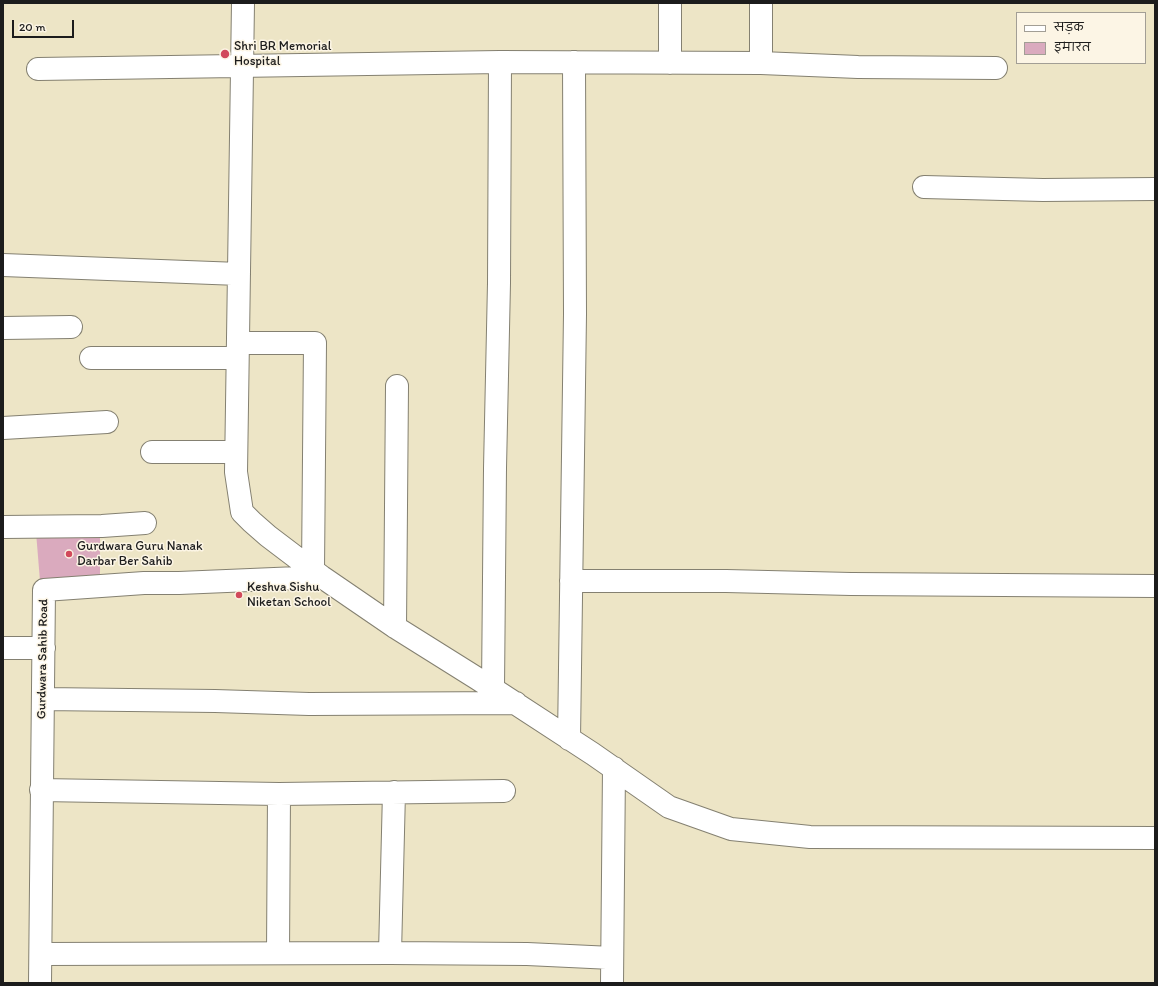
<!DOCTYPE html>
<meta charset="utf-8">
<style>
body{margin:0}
#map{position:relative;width:1158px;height:986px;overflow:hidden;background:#ede5c6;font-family:Itim,"Playpen Sans Deva",sans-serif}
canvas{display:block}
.frame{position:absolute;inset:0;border:4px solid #1c1c1c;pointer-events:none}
.legend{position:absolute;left:1016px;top:12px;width:130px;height:52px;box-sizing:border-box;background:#fcf5e5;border:1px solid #a29e95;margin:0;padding:5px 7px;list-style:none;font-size:12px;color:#1c1c1c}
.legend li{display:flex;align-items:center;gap:8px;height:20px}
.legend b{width:20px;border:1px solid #a29e95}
.scale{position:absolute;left:12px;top:20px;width:62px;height:18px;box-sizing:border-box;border:2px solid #1c1c1c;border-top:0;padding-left:5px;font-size:12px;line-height:14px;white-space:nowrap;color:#1c1c1c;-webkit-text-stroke:3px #fcf5e5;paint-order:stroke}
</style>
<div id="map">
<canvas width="1158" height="986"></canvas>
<div class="frame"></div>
<ul class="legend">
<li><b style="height:5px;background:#fff"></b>सड़क</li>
<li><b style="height:11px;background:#daaabe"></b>इमारत</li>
</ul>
<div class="scale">20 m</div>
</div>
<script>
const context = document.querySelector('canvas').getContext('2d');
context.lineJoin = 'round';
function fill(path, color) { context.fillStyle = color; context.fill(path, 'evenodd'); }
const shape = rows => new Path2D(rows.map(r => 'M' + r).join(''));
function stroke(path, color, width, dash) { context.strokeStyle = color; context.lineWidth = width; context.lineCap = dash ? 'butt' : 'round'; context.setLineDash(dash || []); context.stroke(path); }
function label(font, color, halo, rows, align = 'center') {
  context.font = font + ' Itim,sans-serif'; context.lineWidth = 3; context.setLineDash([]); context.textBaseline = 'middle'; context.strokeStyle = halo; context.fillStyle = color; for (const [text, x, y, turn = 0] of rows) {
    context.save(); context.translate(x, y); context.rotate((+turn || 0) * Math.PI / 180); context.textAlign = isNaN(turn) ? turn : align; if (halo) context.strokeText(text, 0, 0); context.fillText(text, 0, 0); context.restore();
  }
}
const building = shape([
 [100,530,100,577,40,581,36,532]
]);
const minor = shape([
 [243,3,236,472,242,512,252,522,268,536,322,577,395,627,478,679,593,754,669,807,731,829,810,837,1155,838],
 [670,3,670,63],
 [761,3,761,63],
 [38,69,500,62,761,63,858,67,996,68],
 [924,187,1043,190,1155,189],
 [3,265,239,274],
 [3,328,71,327],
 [238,343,315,343,313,570],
 [91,358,237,358],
 [3,428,107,422],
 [152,452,236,452],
 [3,527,102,526,145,523],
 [571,581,726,581,851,584,1155,586],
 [395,627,397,386],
 [3,648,44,648],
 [493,688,495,468,499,283,500,62],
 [43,699,215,701,309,704,516,703],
 [569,739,575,314,574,62],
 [41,790,279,794,504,791],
 [278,953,279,794],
 [390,953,394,792],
 [41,954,390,953,527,954,612,958],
 [40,983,44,590,144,583,179,583,322,577],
 [612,983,614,768]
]);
const markers = [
 [225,54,5,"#d1495b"],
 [69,554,4,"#d1495b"],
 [239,595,4,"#d1495b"]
];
const poiNames = [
 ["Shri BR Memorial",234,47],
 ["Hospital",234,62],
 ["Gurdwara Guru Nanak",77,547],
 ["Darbar Ber Sahib",77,562],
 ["Keshva Sishu",247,588],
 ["Niketan School",247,603]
];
const streetNames = [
 ["Gurdwara Sahib Road",43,659,-89]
];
fill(building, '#daaabe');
stroke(minor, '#848071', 24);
stroke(minor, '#fff', 22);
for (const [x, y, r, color] of markers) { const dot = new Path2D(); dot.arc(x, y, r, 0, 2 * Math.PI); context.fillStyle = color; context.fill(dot); stroke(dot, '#fcf5e5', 1.5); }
label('13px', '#1c1c1c', '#fcf5e5', poiNames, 'left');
label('13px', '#1c1c1c', '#fcf5e5', streetNames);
</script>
